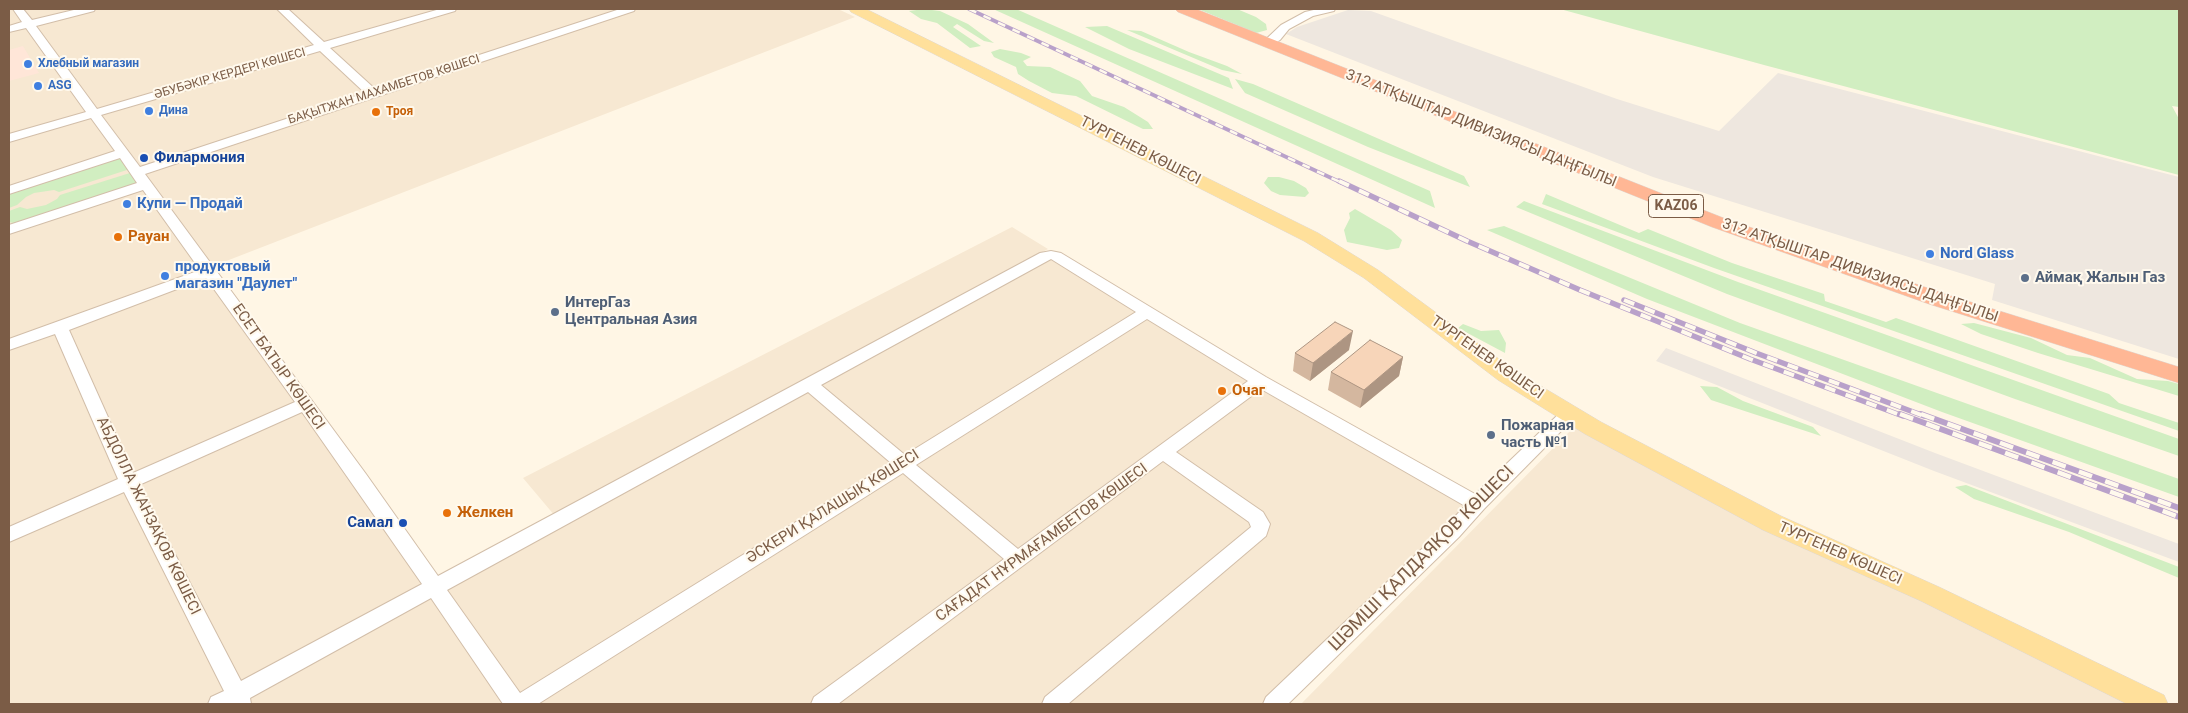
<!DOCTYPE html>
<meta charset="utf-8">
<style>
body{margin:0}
#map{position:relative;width:2188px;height:713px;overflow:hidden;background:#fff6e5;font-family:Roboto,sans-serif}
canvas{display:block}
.frame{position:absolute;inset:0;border:10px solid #7b5c46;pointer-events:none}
</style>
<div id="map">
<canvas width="2188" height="713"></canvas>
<div class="frame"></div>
</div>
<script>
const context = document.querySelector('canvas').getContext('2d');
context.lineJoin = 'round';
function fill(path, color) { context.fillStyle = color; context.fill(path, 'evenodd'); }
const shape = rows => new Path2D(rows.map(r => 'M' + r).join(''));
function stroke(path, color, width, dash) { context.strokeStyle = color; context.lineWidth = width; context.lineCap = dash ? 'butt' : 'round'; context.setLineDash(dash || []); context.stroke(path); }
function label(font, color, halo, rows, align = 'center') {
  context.font = font + ' Roboto,sans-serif'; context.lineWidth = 4; context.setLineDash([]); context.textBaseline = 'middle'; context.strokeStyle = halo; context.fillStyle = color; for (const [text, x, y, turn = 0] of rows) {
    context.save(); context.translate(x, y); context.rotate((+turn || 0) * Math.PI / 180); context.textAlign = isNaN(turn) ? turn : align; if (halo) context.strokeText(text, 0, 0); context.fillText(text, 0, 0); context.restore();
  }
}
const residential = shape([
 [9,9,838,9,855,17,216,265,9,342],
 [1012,227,1048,249,555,516,523,478],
 [1051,255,1476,504,1273,704,515,704,433,587],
 [210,271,431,587,238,692,131,482,219,442,9,535,9,345],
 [1574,427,2131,704,1301,704],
 [127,484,234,694,217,704,9,704,9,536],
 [432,589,513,704,244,704,239,694]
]);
const commercial = shape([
 [23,46,39,73,9,81,9,50]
]);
const industrial = shape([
 [1348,10,1371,11,1617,99,1719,131,1778,73,2179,177,2179,359,1992,300,1995,284,1653,177,1286,34,1297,27],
 [1666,348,1935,453,2179,544,2179,562,1934,471,1656,361]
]);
const green = shape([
 [924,9,940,11,968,24,994,43,984,41,957,24,953,27,981,46,970,48,937,23,921,19,909,11],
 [993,9,1016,9,1430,191,1435,208],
 [1198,9,1237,9,1256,17,1266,24,1267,30,1256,33],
 [1560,9,2179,9,2179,107,2172,106,2179,119,2179,175,1764,65],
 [1107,26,1229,78,1233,89,1129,49,1085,27],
 [1127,30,1141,31,1189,52,1227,66,1242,74,1222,70],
 [1000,49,1021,53,1031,57,1023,61,1027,66,1050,67,1080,81,1092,96,1124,107,1148,122,1153,129,1143,129,1076,96,1052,93,1029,81,1018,74,1016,67,994,57,991,52],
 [1235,79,1253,84,1464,176,1470,187,1368,147,1245,93],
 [120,156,130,169,59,192,54,190,34,193,26,197,17,205,9,208,9,191],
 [133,172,142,183,18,224,9,222,9,211,20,207,27,209,46,205,57,199,60,195],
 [1268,177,1279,177,1294,181,1306,188,1309,193,1305,197,1280,195,1271,191,1264,183],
 [1546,194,1639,233,1648,229,1732,263,1824,294,1825,301,1886,322,1896,318,2109,394,2119,403,2179,423,2179,431,1714,268,1542,204],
 [1524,201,1738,282,2179,439,2179,456,2015,399,1727,294,1516,207],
 [1355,209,1391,230,1402,240,1399,248,1387,250,1347,242,1344,230,1350,218,1349,213],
 [1504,226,1740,323,2179,479,2179,497,1942,412,1647,299,1487,230],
 [1974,323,2031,338,2067,355,2090,358,2137,379,2168,381,2179,384,2179,396,2038,353,1981,334,1961,324],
 [1463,324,1481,331,1499,330,1506,343,1505,353,1458,328],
 [1700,386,1717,387,1743,401,1813,427,1821,436,1711,400],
 [1966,485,2179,567,2179,578,2069,532,1974,499,1955,487]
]);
const minor = shape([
 [13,9,23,9,32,20,78,9,95,9,94,11,36,26,97,109,314,45,277,9,288,9,324,42,440,9,456,9,455,11,330,48,375,89,620,9,635,9,634,11,145,174,366,474,438,576,1040,253,1051,251,1061,253,1266,377,1475,494,1564,409,1570,407,1576,409,1579,413,1484,509,1459,537,1288,704,1263,704,1266,697,1445,527,1465,506,1261,389,1176,452,1263,512,1270,524,1266,536,1068,704,1042,704,1045,697,1251,527,1249,522,1163,461,838,704,811,704,814,697,1004,559,903,473,538,704,503,704,431,598,250,698,251,704,208,704,211,697,224,691,124,492,9,542,9,527,118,479,55,334,9,350,9,339,200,270,143,190,9,234,9,225,137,183,120,158,9,194,9,186,115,151,91,118,9,142,9,134,86,112,26,28,9,32,9,26,22,22,13,9],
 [320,51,365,93,140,167,101,115,320,51],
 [1051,259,1136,312,905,455,821,385,1051,259],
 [206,278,295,402,133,473,69,330,206,278],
 [1147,319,1248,381,1018,549,916,465,1147,319],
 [808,392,891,463,520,693,447,590,808,392],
 [302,412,422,584,241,681,139,485,302,412],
 [1318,9,1335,9,1334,11,1313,16,1289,29,1280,40,1272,45,1264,45,1262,43,1281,25,1305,12,1318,9]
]);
const major = shape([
 [849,9,866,9,1318,233,1378,270,1514,370,1601,422,1781,516,1939,587,2164,695,2168,704,2127,704,1921,601,1763,530,1585,434,1498,380,1364,278,1304,241,851,12,849,9]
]);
const highway = shape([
 [1175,9,1196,9,1726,219,1945,294,2179,367,2179,383,1929,304,1712,227,1178,12,1175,9]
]);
const railFar2 = shape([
 [969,9,1342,183]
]);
const railFar1 = shape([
 [1339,181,1467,241,1580,290,1750,359,1903,416],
 [1624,300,1756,353,1924,416]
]);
const rail = shape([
 [1900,414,2179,517],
 [1921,414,2179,508]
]);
const wall = shape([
 [1349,350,1310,381,1293,371,1295,353],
 [1403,357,1399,376,1360,408,1328,390,1331,372]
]);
const shadedWall = shape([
 [1353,331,1349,350,1310,381,1313,363],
 [1403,357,1399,376,1360,408,1364,390]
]);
const building = shape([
 [1335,322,1353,331,1313,363,1295,353,1335,322],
 [1370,340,1403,357,1364,390,1331,372,1370,340]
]);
const markers = [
 [28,64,5,"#3f7fe0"],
 [38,86,5,"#3f7fe0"],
 [149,111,5,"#3f7fe0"],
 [376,112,5,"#e8710a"],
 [144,158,5,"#1a4fb4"],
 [127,204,5,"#3f7fe0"],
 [118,237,5,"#e8710a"],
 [1930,254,5,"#3f7fe0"],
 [165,276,5,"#3f7fe0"],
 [2025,278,5,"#5c6f8a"],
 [555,312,5,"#5c6f8a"],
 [1222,391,5,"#e8710a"],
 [1491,435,5,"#5c6f8a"],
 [447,513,5,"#e8710a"],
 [403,523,5,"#1a4fb4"]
];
const farShopnames = [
 ["Хлебный магазин",38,64],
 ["ASG",48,86],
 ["Дина",159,111]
];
const farStreetnames = [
 ["ӘБУБӘКІР КЕРДЕРІ КӨШЕСІ",230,74,-16],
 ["БАҚЫТЖАН МАХАМБЕТОВ КӨШЕСІ",384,90,-18]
];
const farFoodnames = [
 ["Троя",386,112]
];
const shields = [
 [1676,206,55]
];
const shieldNames = [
 ["KАZ06",1676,206]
];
const streetNames = [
 ["312 АТҚЫШТАР ДИВИЗИЯСЫ ДАҢҒЫЛЫ",1481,129,22],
 ["ТУРГЕНЕВ КӨШЕСІ",1140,151,27],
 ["312 АТҚЫШТАР ДИВИЗИЯСЫ ДАҢҒЫЛЫ",1860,271,19],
 ["ТУРГЕНЕВ КӨШЕСІ",1487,358,35],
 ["ЕСЕТ БАТЫР КӨШЕСІ",278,367,55],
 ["ӘСКЕРИ ҚАЛАШЫҚ КӨШЕСІ",833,507,-32],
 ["АБДОЛЛА ЖАНЗАҚОВ КӨШЕСІ",148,516,64],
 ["САҒАДАТ НҰРМАҒАМБЕТОВ КӨШЕСІ",1042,543,-36],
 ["ТУРГЕНЕВ КӨШЕСІ",1840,554,24]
];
const transitNames = [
 ["Филармония",154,158],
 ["Самал",393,523,"right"]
];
const shopNames = [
 ["Купи — Продай",137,204],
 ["Nord Glass",1940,254],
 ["продуктовый",175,267],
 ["магазин \"Даулет\"",175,284]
];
const foodNames = [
 ["Рауан",128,237],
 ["Очаг",1232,391],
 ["Желкен",457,513]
];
const serviceNames = [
 ["Аймақ Жалын Газ",2035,278],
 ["ИнтерГаз",565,303],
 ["Центральная Азия",565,320],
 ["Пожарная",1501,426],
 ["часть №1",1501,443]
];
const nearStreetnames = [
 ["ШӘМШІ ҚАЛДАЯҚОВ КӨШЕСІ",1422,559,-45]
];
fill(residential, '#f7e8d2');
fill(commercial, '#ffe6d8');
fill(industrial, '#eee7df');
fill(green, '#d1eec1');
stroke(minor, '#d2bea9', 2);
stroke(major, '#dfd8d3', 1);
stroke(highway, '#dfd8d3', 1);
fill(minor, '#fff');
fill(major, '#ffe09b');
fill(highway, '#ffb795');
stroke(railFar2, '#b9a1ca', 4);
stroke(railFar1, '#b9a1ca', 5.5);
stroke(rail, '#b9a1ca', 6);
stroke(railFar2, '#fff9ed', 2.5, [8]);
stroke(railFar1, '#fff9ed', 4, [11]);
stroke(rail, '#fff9ed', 4.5, [14]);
fill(wall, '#d4b79f');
fill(shadedWall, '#ad9582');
fill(building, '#f7d5b9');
stroke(building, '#ad9582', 1);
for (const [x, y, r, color] of markers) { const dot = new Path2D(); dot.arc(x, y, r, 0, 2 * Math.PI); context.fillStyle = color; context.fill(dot); stroke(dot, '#fff9ed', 2); }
label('bold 12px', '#366cbe', '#fff9ed', farShopnames, 'left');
label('12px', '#7b5c46', '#fff9ed', farStreetnames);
label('bold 12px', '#c56008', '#fff9ed', farFoodnames, 'left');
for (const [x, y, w] of shields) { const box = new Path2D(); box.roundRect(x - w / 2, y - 11.5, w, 23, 4); context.fillStyle = '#fff9ed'; context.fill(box); stroke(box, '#7b5c46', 1); }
label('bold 14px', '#7b5c46', null, shieldNames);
label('15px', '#7b5c46', '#fff9ed', streetNames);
label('bold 15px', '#164399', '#fff9ed', transitNames, 'left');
label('bold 15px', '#366cbe', '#fff9ed', shopNames, 'left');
label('bold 15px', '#c56008', '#fff9ed', foodNames, 'left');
label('bold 15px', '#4e5e75', '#fff9ed', serviceNames, 'left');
label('18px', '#7b5c46', '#fff9ed', nearStreetnames);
</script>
